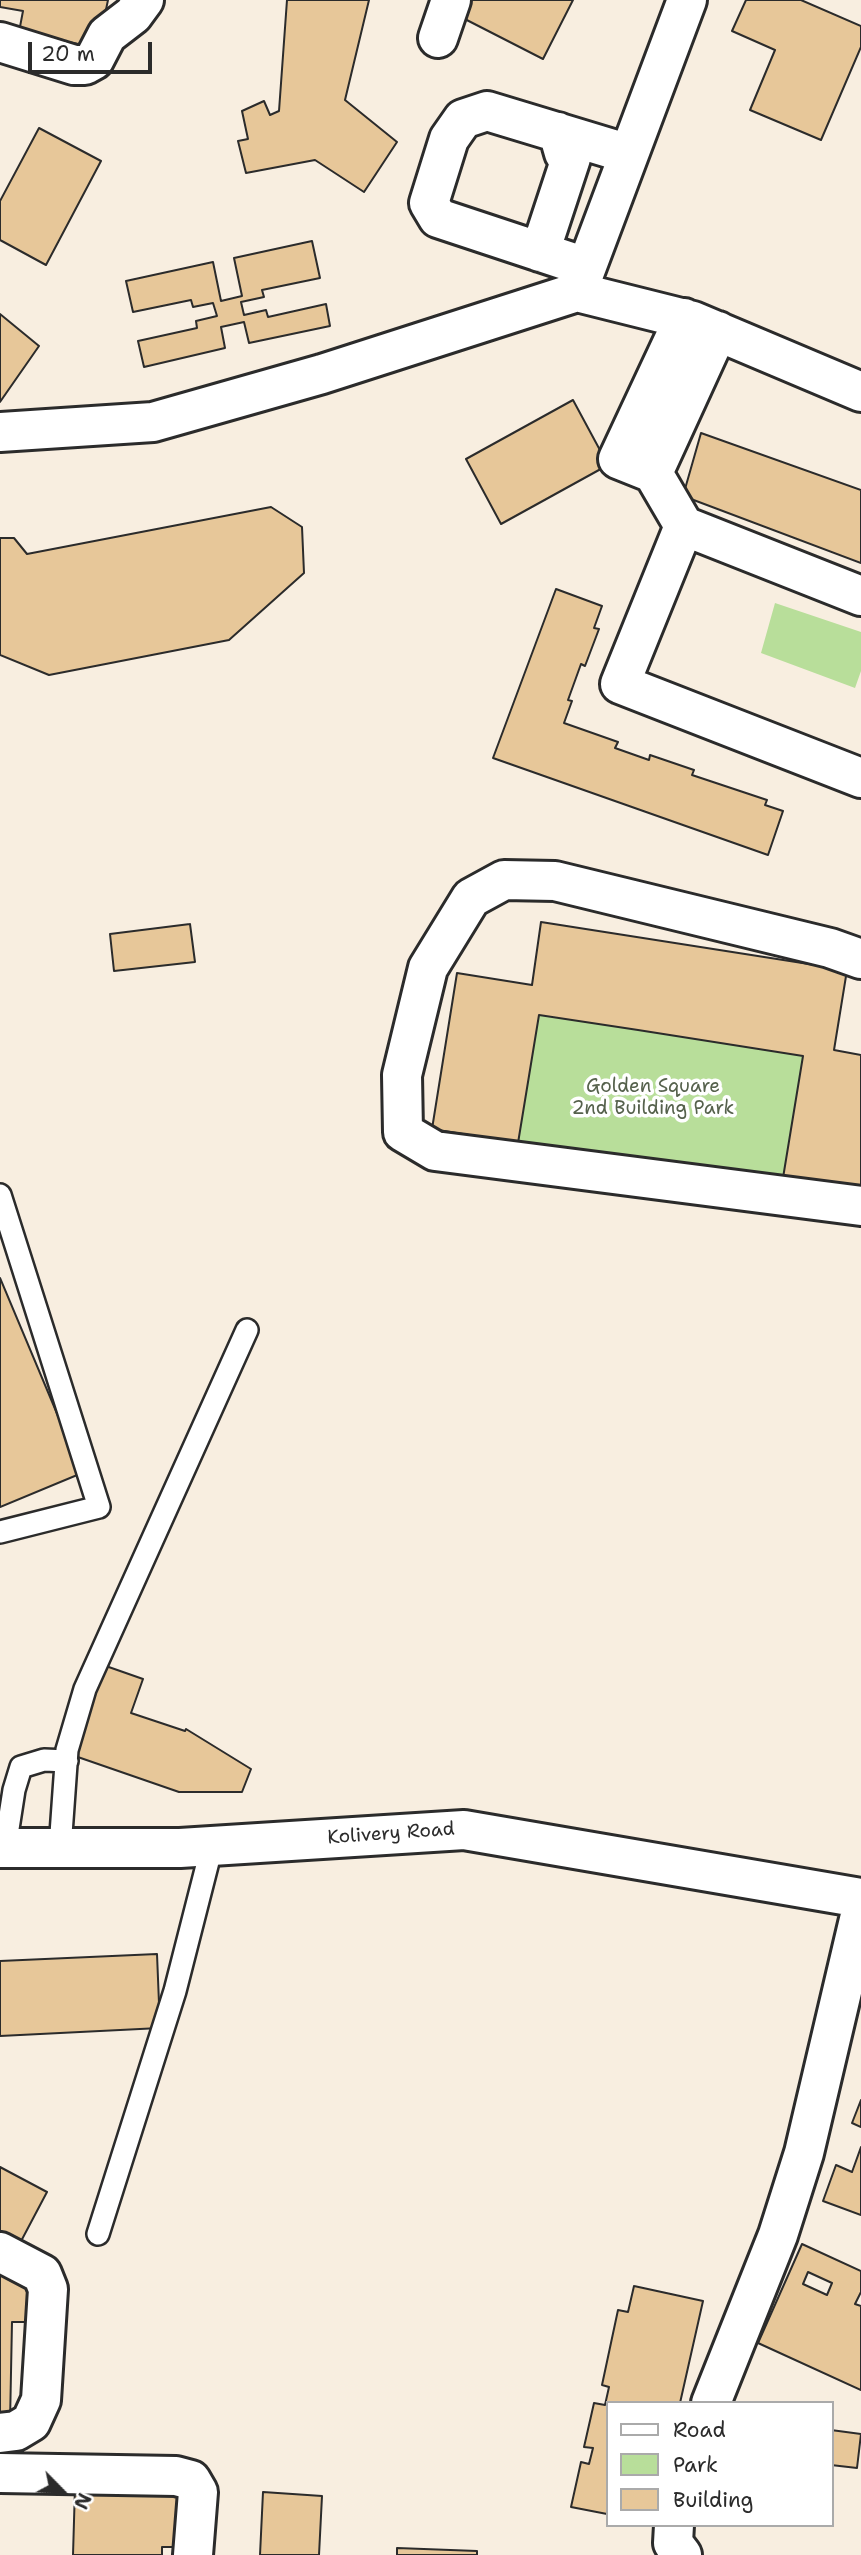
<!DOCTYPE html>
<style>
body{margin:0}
#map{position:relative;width:861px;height:2555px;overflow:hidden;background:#f8eee0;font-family:"Shantell Sans",sans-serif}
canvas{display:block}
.legend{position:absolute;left:606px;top:2401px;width:228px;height:126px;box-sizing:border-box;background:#fff;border:2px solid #aaa;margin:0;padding:9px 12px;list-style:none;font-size:21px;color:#2b2b2b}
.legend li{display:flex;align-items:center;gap:14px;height:35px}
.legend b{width:35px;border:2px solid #aaa}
.north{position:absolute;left:28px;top:2457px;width:70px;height:70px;-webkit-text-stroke:5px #fff;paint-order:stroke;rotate:115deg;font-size:19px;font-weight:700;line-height:28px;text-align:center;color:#2b2b2b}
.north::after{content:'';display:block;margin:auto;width:24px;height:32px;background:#2b2b2b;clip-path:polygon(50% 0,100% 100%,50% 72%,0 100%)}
.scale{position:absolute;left:28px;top:42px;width:124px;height:32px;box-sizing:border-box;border:4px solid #2b2b2b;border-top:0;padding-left:9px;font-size:21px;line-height:24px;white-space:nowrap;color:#2b2b2b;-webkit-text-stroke:5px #fff;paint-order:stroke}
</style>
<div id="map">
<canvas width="861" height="2555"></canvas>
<ul class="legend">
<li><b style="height:9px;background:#fff"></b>Road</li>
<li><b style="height:19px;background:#b8de9a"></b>Park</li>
<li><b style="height:19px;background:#e7c799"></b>Building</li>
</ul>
<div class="north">N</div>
<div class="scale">20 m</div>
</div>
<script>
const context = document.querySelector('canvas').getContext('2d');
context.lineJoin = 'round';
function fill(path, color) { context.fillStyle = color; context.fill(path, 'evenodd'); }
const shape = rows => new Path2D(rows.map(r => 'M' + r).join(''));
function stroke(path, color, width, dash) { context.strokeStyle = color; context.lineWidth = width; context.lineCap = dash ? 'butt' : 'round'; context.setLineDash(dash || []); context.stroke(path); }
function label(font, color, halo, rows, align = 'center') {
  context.font = font + ' "Shantell Sans",sans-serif'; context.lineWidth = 7; context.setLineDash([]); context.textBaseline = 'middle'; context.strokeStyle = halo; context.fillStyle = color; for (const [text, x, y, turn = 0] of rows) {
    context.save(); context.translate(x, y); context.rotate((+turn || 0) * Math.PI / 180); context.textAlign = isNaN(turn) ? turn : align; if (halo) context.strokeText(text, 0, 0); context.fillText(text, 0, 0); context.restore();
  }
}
const green = shape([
 [775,603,861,632,861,671,855,688,761,653],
 [539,1015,803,1056,782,1184,518,1143]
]);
const building = shape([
 [0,0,108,0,98,48,19,32,23,11,0,7,0,0],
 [287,0,369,0,345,100,397,142,364,192,315,160,246,173,238,141,248,139,242,111,264,101,270,115,279,111,287,0],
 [462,0,573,0,543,59,455,14,462,0],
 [746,0,801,0,861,26,861,47,821,140,750,110,775,50,732,31,746,0],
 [39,128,101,161,46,265,0,240,0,201,39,128],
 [312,241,320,278,262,290,264,297,241,302,244,315,266,310,268,317,326,304,330,326,249,343,244,322,221,327,225,348,144,367,138,341,197,328,196,321,217,316,213,303,193,307,191,300,133,312,126,281,213,262,221,301,242,296,234,258,312,241],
 [0,314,39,346,0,402,0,314],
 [573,400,608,465,501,524,466,459,573,400],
 [701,433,861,490,861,563,683,496,701,433],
 [271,507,302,527,304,573,229,640,49,675,0,655,0,538,14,538,27,554,271,507],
 [556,589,602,606,594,628,599,629,585,666,581,664,568,700,572,701,564,723,618,742,615,748,649,760,650,755,694,770,692,775,767,800,765,805,783,811,768,855,493,758,556,589],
 [541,922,847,970,834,1050,861,1055,861,1196,782,1184,803,1056,638,1030,539,1015,518,1143,432,1129,457,973,532,985,541,922],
 [190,924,195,962,114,971,110,934,190,924],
 [0,1278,82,1473,0,1507,0,1278],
 [103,1665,143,1679,131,1713,185,1731,186,1729,251,1769,242,1792,179,1792,72,1755,103,1665],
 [157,1954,160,2028,0,2036,0,1961,157,1954],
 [861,2100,861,2127,852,2123,861,2100],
 [861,2147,861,2215,823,2201,836,2165,852,2172,861,2147],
 [0,2167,47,2192,19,2245,0,2235,0,2167],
 [802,2244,861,2271,861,2292,855,2304,861,2306,861,2390,758,2343,802,2244],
 [808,2272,832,2283,827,2295,803,2284,808,2272],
 [0,2276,28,2276,27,2322,12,2322,10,2423,0,2423,0,2276],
 [634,2286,703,2301,680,2403,607,2403,607,2514,571,2507,581,2462,589,2464,593,2448,584,2447,594,2403,605,2405,609,2387,602,2385,618,2310,628,2312,634,2286],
 [831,2430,861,2434,857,2468,831,2465,831,2430],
 [75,2487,187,2489,185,2547,162,2547,162,2555,73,2555,75,2487],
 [263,2492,322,2496,319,2555,260,2555,263,2492],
 [397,2548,477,2551,477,2555,397,2555,397,2548]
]);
const service = shape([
 [0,1195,99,1507,0,1532],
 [5,1848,14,1790,21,1767,44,1760,67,1761],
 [60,1848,67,1750,85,1689,247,1330],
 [98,2234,175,1991,212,1846]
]);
const minor = shape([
 [438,38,451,0],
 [0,42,74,65,85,65,94,60,107,35,133,15,144,0],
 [540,252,571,158,564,153,558,132],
 [586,267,438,218,429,203,449,139,463,119,487,111,629,154],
 [578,290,687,0],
 [684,318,618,459,653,473,684,526,861,596],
 [0,432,153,422,322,374,577,292,693,321,861,392],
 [653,473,718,331],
 [684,526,620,684,861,778],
 [861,959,830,948,555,881,504,880,471,898,428,968,402,1075,403,1132,435,1151,861,1206],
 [0,1848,180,1848,464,1830,861,1898],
 [0,2252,42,2274,48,2289,41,2400,31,2422,16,2431,0,2433],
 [711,2403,778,2235,804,2153,861,1911],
 [0,2473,176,2476,191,2480,198,2492,193,2555],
 [674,2525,673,2543,682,2555]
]);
const parkNames = [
 ["Golden Square",653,1087],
 ["2nd Building Park",653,1109]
];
const streetNames = [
 ["Kolivery Road",391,1834,-4]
];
fill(green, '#b8de9a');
fill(building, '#e7c799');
stroke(building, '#2b2b2b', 2);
stroke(service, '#2b2b2b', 26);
stroke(minor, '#2b2b2b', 44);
stroke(service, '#fff', 21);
stroke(minor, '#fff', 38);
label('19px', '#55614c', '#fff', parkNames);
label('19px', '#2b2b2b', '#fff', streetNames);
</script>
